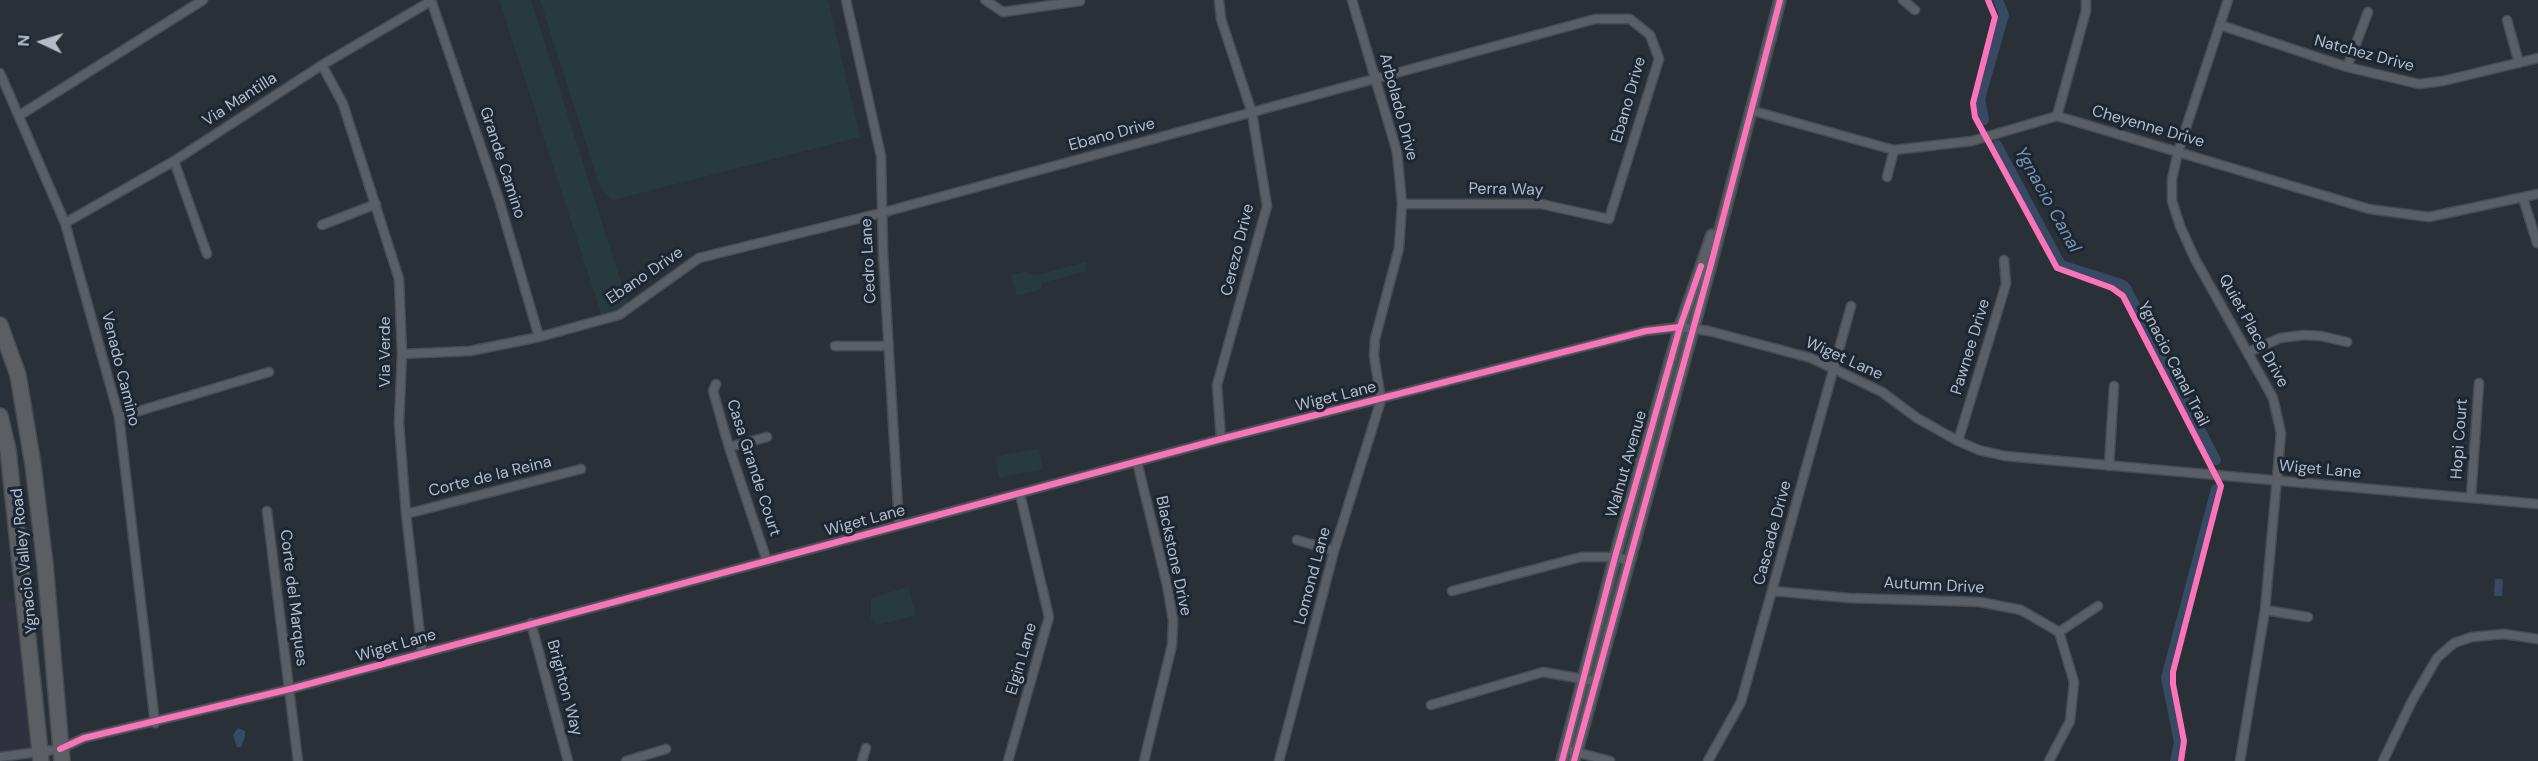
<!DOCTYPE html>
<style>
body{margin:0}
#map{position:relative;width:2538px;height:761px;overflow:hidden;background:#2a3038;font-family:"DM Sans",sans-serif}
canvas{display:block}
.north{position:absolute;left:12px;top:12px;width:60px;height:60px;-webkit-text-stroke:4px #1d2633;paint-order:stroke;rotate:274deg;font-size:16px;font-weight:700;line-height:24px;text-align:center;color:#b4bcc9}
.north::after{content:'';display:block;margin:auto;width:21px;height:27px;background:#b4bcc9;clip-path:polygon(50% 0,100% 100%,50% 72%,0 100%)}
</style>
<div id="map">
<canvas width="2538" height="761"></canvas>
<div class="north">N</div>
</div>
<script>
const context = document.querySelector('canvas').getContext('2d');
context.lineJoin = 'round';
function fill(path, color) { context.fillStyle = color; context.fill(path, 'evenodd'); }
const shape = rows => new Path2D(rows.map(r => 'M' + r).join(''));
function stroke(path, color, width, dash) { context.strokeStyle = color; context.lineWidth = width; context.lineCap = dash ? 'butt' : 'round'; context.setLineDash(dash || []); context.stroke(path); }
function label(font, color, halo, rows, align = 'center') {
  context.font = font + ' "DM Sans",sans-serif'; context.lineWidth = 6; context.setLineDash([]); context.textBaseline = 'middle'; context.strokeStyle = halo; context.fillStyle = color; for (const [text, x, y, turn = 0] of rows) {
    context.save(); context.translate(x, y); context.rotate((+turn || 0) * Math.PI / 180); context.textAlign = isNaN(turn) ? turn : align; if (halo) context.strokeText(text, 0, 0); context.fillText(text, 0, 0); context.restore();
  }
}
const medical = shape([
 [0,600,24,603,41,753,0,757]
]);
const green = shape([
 [499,0,531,0,629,307,603,319],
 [540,0,828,0,860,137,613,200,600,187],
 [1085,262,1087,271,1042,283,1041,289,1017,296,1011,275,1026,271,1034,276],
 [1039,448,1043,469,999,478,995,457],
 [908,587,916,615,878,625,871,618,871,598]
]);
const water = shape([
 [2495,579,2503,579,2502,596,2494,596],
 [238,728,245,731,245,737,241,747,237,747,233,735]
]);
const canal = shape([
 [1984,120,1980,99,2004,15,1998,0],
 [1997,145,2061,265,2121,284,2126,288,2216,460],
 [2175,761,2179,742,2166,678,2216,489]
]);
const minor = shape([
 [431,0,499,200,539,337],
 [846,0,881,156,883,251,899,525],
 [985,0,1003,12,1080,1],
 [1219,0,1221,19,1252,113,1267,206,1217,385,1221,439],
 [1903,0,1915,10],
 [2228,0,2178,152,2172,179,2172,201,2180,226,2195,259,2273,398,2281,433,2265,610,2240,761],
 [2507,20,2519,63],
 [2220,25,2347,67,2419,84,2443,81,2538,58],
 [322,65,343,104,399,279,402,354,399,423,406,514,422,652],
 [2347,67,2368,12],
 [0,73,65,223,119,417,155,723],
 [1750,110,1894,150,1972,141,2057,116,2369,209,2429,217,2538,194],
 [20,115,203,0],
 [2057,116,2086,11,2086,0],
 [174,161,207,254],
 [1887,177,1894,150],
 [2523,198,2537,243],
 [65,223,174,161,322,65,431,1],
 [322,225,376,204],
 [835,346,889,346],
 [2249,352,2280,338,2304,335,2321,336,2347,342],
 [402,354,470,351,539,337,619,315,699,258,881,213,1595,19,1630,19,1650,35,1659,59,1609,219,1541,204,1402,204],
 [716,384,713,391,729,447,767,561],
 [119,417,269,372],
 [1958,441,2006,284,2004,260],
 [729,447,767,437],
 [1137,462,1167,585,1173,620,1172,645,1144,761],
 [2109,466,2114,386],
 [2471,497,2479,383],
 [267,511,298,761],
 [406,514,581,469],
 [1297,540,1334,551],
 [1452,591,1581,557,1615,557,1628,560],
 [1773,591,1849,598,1980,602,2021,610,2059,632,2074,682,2070,721,2049,761],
 [2265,610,2308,617],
 [531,623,568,761],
 [2059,632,2098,606],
 [1431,705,1543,672,1595,681],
 [1572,751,1610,761],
 [0,757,60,749,84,738,290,689,1221,439,1646,331,1680,327,1709,331,1811,358,1882,392,1917,418,1958,441,1979,450,2005,456,2538,504],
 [626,761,666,749],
 [862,761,866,748],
 [1008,761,1049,617,1020,494],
 [1279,761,1334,551,1381,400,1374,356,1375,339,1399,248,1402,204,1397,152,1352,0],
 [1708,761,1741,702,1851,306],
 [2383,761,2412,701,2437,658,2454,643,2472,637,2504,634,2538,639]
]);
const tertiary = shape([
 [1562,761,1615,557,1680,327,1712,235],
 [1574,761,1710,268,1780,0]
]);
const trunk = shape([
 [0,325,18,375,33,465,45,564,62,761],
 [0,416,8,450,41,761]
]);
const cycleway = shape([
 [1988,0,1995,17,1973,103,1975,117,2057,268,2112,288,2123,296,2221,486,2173,672,2173,684,2184,741,2181,761],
 [60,749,84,738,290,689,1221,439,1646,331,1680,327],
 [1562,761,1615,557,1680,327,1701,266],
 [1574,761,1710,268,1780,0]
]);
const streetNames = [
 ["Natchez Drive",2364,54,15],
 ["Via Mantilla",240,100,-33],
 ["Ebano Drive",1629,100,-74],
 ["Arbolado Drive",1398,107,75],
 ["Cheyenne Drive",2148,127,16],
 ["Ebano Drive",1112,135,-15],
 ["Grande Camino",502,163,72],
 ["Perra Way",1506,190,1],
 ["Cerezo Drive",1238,250,-76],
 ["Cedro Lane",869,261,-93],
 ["Ebano Drive",645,276,-34],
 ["Quiet Place Drive",2253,331,61],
 ["Pawnee Drive",1971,347,-73],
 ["Via Verde",386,352,-90],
 ["Wiget Lane",1844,359,24],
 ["Ygnacio Canal Trail",2173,364,63],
 ["Venado Camino",120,369,76],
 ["Wiget Lane",1336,397,-14],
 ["Hopi Court",2460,439,-86],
 ["Walnut Avenue",1627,464,-74],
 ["Casa Grande Court",753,468,72],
 ["Wiget Lane",2320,470,5],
 ["Corte de la Reina",490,477,-14],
 ["Wiget Lane",865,521,-15],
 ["Cascade Drive",1773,533,-75],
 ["Blackstone Drive",1173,556,78],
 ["Ygnacio Valley Road",25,561,-96],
 ["Lomond Lane",1313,576,-75],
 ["Autumn Drive",1934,586,3],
 ["Corte del Marques",293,598,83],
 ["Wiget Lane",396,646,-16],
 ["Elgin Lane",1022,659,-74],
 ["Brighton Way",564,688,75]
];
const waterNames = [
 ["Ygnacio Canal",2047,200,61]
];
fill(medical, '#31303e');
fill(green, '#273a3e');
fill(water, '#384963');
stroke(canal, '#384963', 10);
stroke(minor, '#484c53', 11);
stroke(tertiary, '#484c53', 14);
stroke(trunk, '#474c53', 18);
stroke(minor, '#5a5e66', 8);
stroke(tertiary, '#5a5e66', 10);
stroke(trunk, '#5b5f64', 15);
stroke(cycleway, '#fb73b8', 6);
label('16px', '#b4bcc9', '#1d2633', streetNames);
label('italic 18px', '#7c92b1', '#1d2633', waterNames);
</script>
